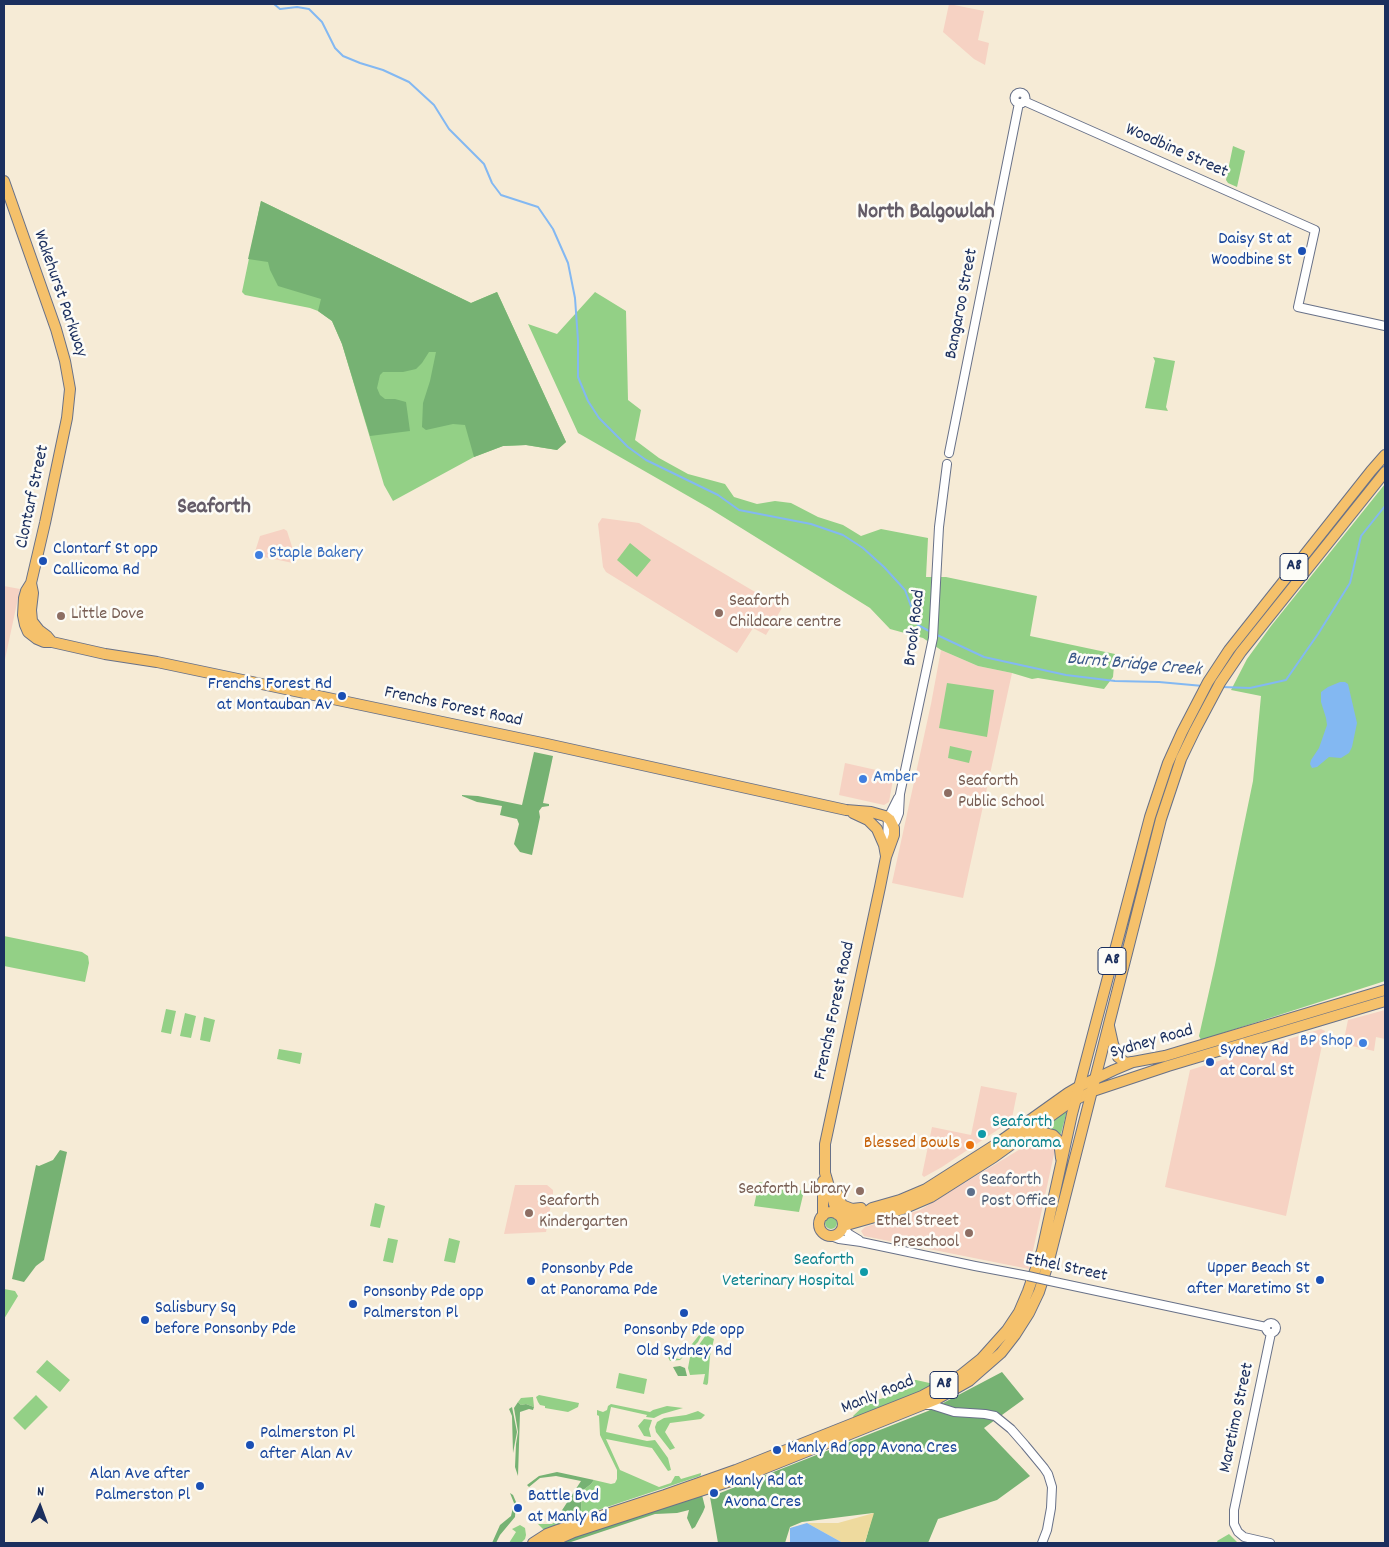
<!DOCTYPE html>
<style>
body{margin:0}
#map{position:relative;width:1389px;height:1547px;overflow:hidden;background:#f6ebd6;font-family:Dekko,sans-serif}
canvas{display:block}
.frame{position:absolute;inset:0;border:5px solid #1b2f5e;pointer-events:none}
.north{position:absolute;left:15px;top:1482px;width:50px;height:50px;-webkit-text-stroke:4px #fdfcf7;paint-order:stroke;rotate:2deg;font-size:14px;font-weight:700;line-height:20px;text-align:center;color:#1b2f5e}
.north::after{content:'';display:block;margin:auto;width:18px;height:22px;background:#1b2f5e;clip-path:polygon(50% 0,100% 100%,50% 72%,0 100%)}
</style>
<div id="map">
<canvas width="1389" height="1547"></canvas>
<div class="frame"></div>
<div class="north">N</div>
</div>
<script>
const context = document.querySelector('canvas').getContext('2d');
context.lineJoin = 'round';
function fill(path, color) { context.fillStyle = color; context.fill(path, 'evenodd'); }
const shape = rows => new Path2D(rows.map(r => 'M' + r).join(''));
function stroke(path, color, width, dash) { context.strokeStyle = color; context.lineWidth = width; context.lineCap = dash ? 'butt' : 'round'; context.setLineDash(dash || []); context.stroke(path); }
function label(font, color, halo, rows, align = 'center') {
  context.font = font + ' Dekko,sans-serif'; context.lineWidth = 5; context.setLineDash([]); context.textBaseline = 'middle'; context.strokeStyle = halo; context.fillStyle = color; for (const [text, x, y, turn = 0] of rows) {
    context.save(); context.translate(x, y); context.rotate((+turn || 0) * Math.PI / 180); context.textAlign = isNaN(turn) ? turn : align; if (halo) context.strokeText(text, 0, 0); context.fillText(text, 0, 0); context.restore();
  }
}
const built = shape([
 [949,4,984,11,978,40,989,43,985,65,974,59,943,32],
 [602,518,639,523,782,608,766,635,753,628,737,653,606,572,603,567,598,524],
 [284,529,287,531,296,559,293,563,254,555,260,536],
 [4,586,20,589,4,664],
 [941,650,978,666,1012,673,963,898,892,883,931,704],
 [845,763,894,774,889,802,884,805,839,795],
 [1385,1010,1385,1039,1376,1037,1374,1051,1343,1044,1348,1020],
 [1321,1029,1325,1031,1286,1216,1165,1187,1190,1070],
 [981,1086,1017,1093,1012,1118,1008,1123,942,1167,924,1177,922,1175,932,1127,971,1135],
 [1040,1137,1049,1138,1056,1145,1029,1269,864,1236,861,1231,865,1227,920,1210],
 [515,1185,547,1185,553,1190,553,1194,546,1232,504,1234]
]);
const green = shape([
 [1233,146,1245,151,1237,187,1228,183,1226,180],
 [261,201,471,303,497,292,566,442,557,450,526,445,503,446,474,457,393,501,384,485,342,344,332,321,318,311,310,308,245,295,242,292],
 [595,292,626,311,628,400,641,410,635,440,659,458,688,474,725,484,734,497,757,504,775,501,791,503,818,517,843,525,861,536,881,529,928,538,926,577,946,577,1037,596,1030,636,1115,654,1113,677,1104,689,1038,678,1032,679,1012,673,978,666,941,650,923,638,890,629,870,608,709,508,578,433,528,324,557,334],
 [1153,357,1175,361,1166,407,1168,411,1145,408,1155,361],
 [1385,484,1385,981,1201,1040,1199,1036,1215,965,1253,781,1261,696,1231,690,1247,659,1271,626],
 [630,543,651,560,637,577,617,560],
 [947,683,994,690,987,737,939,728],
 [950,746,972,751,969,763,948,758],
 [4,936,82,952,88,956,89,963,85,982,4,966],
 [166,1009,176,1011,171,1034,161,1032],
 [185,1013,196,1016,191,1038,180,1036],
 [204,1017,215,1020,210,1042,200,1040],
 [279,1049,302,1053,300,1064,277,1059],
 [1067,1110,1061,1134,1055,1131,1038,1129],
 [759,1182,804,1191,799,1212,754,1206],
 [375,1203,385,1206,380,1228,370,1226],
 '825 1223a6 6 0 1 1 12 0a6 6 0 1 1-12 0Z',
 [388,1238,398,1240,393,1263,383,1261],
 [449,1238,460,1241,455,1263,444,1261],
 [4,1289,15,1291,18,1296,4,1319],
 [700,1334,702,1334,698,1342,680,1360,670,1361,668,1357,680,1359],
 [706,1335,714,1339,710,1356,708,1383,707,1385,703,1384,705,1374,690,1375,688,1368,690,1357],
 [47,1360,70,1380,60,1392,36,1372],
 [619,1373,647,1379,644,1394,616,1388],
 [905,1380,916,1380,934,1384,926,1389,854,1418,853,1416,867,1403,868,1398,873,1400,880,1399,893,1395,895,1391,902,1392,905,1388],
 [36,1395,48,1407,25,1430,13,1418],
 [539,1395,579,1403,578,1407,568,1412,545,1408,545,1406,540,1405,538,1402,536,1397],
 [533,1397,534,1407,526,1404,521,1405,518,1402,521,1398],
 [611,1404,650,1412,653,1410,667,1406,683,1408,662,1414,654,1418,646,1417,647,1415,611,1407,606,1432,647,1441,655,1440,668,1458,671,1470,668,1471,652,1448,606,1439,620,1470,659,1487,671,1483,675,1476,679,1476,681,1479,701,1473,701,1475,700,1476,586,1514,563,1522,547,1530,544,1530,538,1524,552,1524,555,1521,581,1511,582,1491,591,1484,594,1480,611,1484,615,1483,617,1479,617,1470,600,1435,599,1416,597,1415,597,1410,603,1412,607,1410,608,1406],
 [698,1411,705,1415,701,1419,670,1423,665,1432,675,1448,670,1450,656,1432,655,1427,657,1422,664,1418,686,1415],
 [644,1419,652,1420,649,1429,651,1437,644,1436,638,1426],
 [520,1525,525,1528,526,1535,525,1539,521,1543,509,1543,516,1532,512,1529],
 [1229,1534,1237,1542,1240,1543,1218,1543,1217,1541]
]);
const forest = shape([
 [261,201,471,303,497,292,566,442,557,450,526,445,503,446,474,457,465,425,453,424,426,430,422,427,423,403,430,381,436,352,429,352,422,363,416,369,403,372,383,372,380,375,377,388,380,395,385,399,395,399,406,402,410,431,370,436,342,344,332,321,318,311,321,299,278,286,270,270,268,262,248,259],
 [534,752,553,756,543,803,549,804,549,806,542,807,539,811,540,817,532,855,520,852,514,844,519,824,517,819,500,815,502,806,477,802,462,796,462,795,478,796,522,805],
 [60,1150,67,1152,44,1260,36,1266,24,1282,12,1279,36,1165,39,1166,53,1160],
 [680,1366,685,1368,687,1376,678,1376,673,1367],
 [1002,1372,1024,1399,984,1428,1030,1476,997,1500,938,1519,928,1543,865,1543,873,1513,802,1522,790,1527,785,1543,718,1543,710,1497,928,1411],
 [518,1402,521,1405,526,1404,534,1407,533,1410,529,1409,520,1412,518,1476,515,1467,516,1444,518,1432,514,1408],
 [512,1407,517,1432,513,1453,512,1416,509,1409],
 [557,1472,594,1480,591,1484,582,1491,581,1511,555,1521,581,1481,556,1476,540,1478,529,1487,527,1485,539,1476],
 [510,1493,513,1495,516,1502,515,1517,500,1535,496,1543,492,1543,500,1525,511,1516,514,1503],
 [702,1495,705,1507,703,1512,695,1527,692,1529,687,1518,689,1510,677,1513,655,1514,568,1543,563,1543,562,1540]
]);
const sand = shape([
 [874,1513,866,1539,863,1543,843,1543,807,1523,838,1523]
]);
const water = shape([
 [1340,682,1345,682,1348,684,1357,723,1352,747,1349,753,1341,758,1329,757,1317,767,1312,768,1310,764,1311,760,1319,748,1327,725,1326,718,1321,702,1321,692,1328,687],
 [807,1523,843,1543,790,1543,790,1528]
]);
const stream = shape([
 [274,4,280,9,297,7,309,9,322,22,335,48,343,56,360,63,383,70,409,82,434,105,449,129,484,164,492,183,501,195,538,207,553,229,568,263,575,298,578,340,578,377,588,401,599,418,628,447,646,460,718,495,739,510,811,524,843,535,863,548,884,567,905,590,918,625,931,632],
 [935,634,984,657,1066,675,1115,681,1159,682,1203,686],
 [1222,687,1250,688,1286,680,1318,634,1350,583,1361,536,1385,506]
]);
const tertiary = shape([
 '1014.5 98a5.5 5.5 0 1 1 11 0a5.5 5.5 0 1 1-11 0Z',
 [1024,101,1315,230,1298,307,1385,326],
 [949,453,1019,103],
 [893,825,896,821,899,813,900,794,933,638,939,527,947,464],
 [884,845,887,839,888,818,898,798],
 [843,1227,849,1234,859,1240],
 [831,1236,839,1239,861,1242,975,1266,1028,1276],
 [1050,1281,1266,1327],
 '1266 1328a5 5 0 1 1 10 0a5 5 0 1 1-10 0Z',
 [924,1405,932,1405,954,1412,985,1414,995,1416,1011,1429,1025,1445,1044,1468,1048,1474,1052,1487,1051,1508,1047,1530,1042,1543],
 [1270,1543,1244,1537,1238,1532,1234,1524,1234,1510,1271,1333]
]);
const primary = shape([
 [4,181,56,329,65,361,70,389,67,418,45,523,31,583,26,591,24,598,23,615,25,625,28,632,37,639,44,642,52,642,105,654,157,662,547,744,846,810,871,812,885,816,890,820,894,828,894,835,886,857,880,887,825,1144,825,1173,837,1214],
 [31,583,33,593,31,610,32,621,39,630,47,636,52,642],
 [853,813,868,820,877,829,884,845,886,856],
 [1109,1026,1113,1044,1118,1057,1126,1063,1132,1062],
 [1025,1138,1039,1133,1045,1133,1053,1135,1059,1141,1061,1158],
 [836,1191,842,1205,852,1209,861,1208],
 '819 1224a12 12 0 1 1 24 0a12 12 0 1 1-24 0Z',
 [839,1215,851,1215,868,1211,872,1208,900,1200,926,1189,995,1145,1068,1093,1080,1086,1114,1070,1133,1062,1165,1056,1385,990],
 [823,1216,823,1181],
 [843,1226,903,1209,931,1197,994,1157,1069,1103,1093,1091,1168,1066,1385,1001]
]);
const trunk = shape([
 [533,1543,547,1534,558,1530,665,1495,736,1470,922,1396,961,1375,981,1359,1007,1330,1019,1312,1028,1291,1042,1251,1072,1114,1150,817,1168,763,1182,732,1208,682,1229,650,1371,471,1385,455],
 [549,1543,574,1532,743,1477,937,1399,969,1381,978,1373,1001,1353,1015,1335,1029,1313,1039,1292,1048,1264,1161,819,1181,759,1195,730,1220,683,1241,652,1385,472]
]);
const tertiaryBridge = shape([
 [1028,1276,1050,1281]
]);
const markers = [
 [1302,251,5,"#1a4fb4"],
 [259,555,5,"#3f7fe0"],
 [43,561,5,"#1a4fb4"],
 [719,613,5,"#8d6e63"],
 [61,616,5,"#8d6e63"],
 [342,696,5,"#1a4fb4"],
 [863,779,5,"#3f7fe0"],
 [948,793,5,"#8d6e63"],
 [1363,1043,5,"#3f7fe0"],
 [1210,1062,5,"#1a4fb4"],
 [982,1134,5,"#0f9aa8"],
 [970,1145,5,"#e8710a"],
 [860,1191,5,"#8d6e63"],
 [971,1192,5,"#5c6f8a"],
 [529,1213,5,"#8d6e63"],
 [969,1233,5,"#8d6e63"],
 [864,1272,5,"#0f9aa8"],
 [1320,1280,5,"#1a4fb4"],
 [531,1281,5,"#1a4fb4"],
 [353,1304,5,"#1a4fb4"],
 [684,1313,5,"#1a4fb4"],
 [145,1320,5,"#1a4fb4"],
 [250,1445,5,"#1a4fb4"],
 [777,1450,5,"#1a4fb4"],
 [200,1486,5,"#1a4fb4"],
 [714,1493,5,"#1a4fb4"],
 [518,1508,5,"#1a4fb4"]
];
const shields = [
 [1294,567,28],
 [1112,961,28],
 [944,1385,28]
];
const shieldNames = [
 ["A8",1294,567],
 ["A8",1112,961],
 ["A8",944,1385]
];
const streetNames = [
 ["Woodbine Street",1176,152,24],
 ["Wakehurst Parkway",59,294,71],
 ["Bangaroo Street",963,304,-79],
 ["Clontarf Street",34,497,-78],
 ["Brook Road",916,628,-83],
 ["Frenchs Forest Road",453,708,12],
 ["Frenchs Forest Road",836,1011,-78],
 ["Sydney Road",1152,1043,-16],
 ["Ethel Street",1066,1269,12],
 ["Manly Road",878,1396,-22],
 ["Maretimo Street",1238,1418,-78]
];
const transitNames = [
 ["Daisy St at",1292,241,"right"],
 ["Woodbine St",1292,262,"right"],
 ["Clontarf St opp",53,551],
 ["Callicoma Rd",53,572],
 ["Frenchs Forest Rd",332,686,"right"],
 ["at Montauban Av",332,707,"right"],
 ["Sydney Rd",1220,1052],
 ["at Coral St",1220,1073],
 ["Upper Beach St",1310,1270,"right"],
 ["after Maretimo St",1310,1291,"right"],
 ["Ponsonby Pde",541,1271],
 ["at Panorama Pde",541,1292],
 ["Ponsonby Pde opp",363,1294],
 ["Palmerston Pl",363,1315],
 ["Salisbury Sq",155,1310],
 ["before Ponsonby Pde",155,1331],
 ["Ponsonby Pde opp",684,1332,"center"],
 ["Old Sydney Rd",684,1353,"center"],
 ["Palmerston Pl",260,1435],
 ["after Alan Av",260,1456],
 ["Manly Rd opp Avona Cres",787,1450],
 ["Alan Ave after",190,1476,"right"],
 ["Palmerston Pl",190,1497,"right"],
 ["Manly Rd at",724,1483],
 ["Avona Cres",724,1504],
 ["Battle Bvd",528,1498],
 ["at Manly Rd",528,1519]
];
const shopNames = [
 ["Staple Bakery",269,555],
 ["Amber",873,779],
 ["BP Shop",1353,1043,"right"]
];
const educationNames = [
 ["Seaforth",729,603],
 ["Childcare centre",729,624],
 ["Little Dove",71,616],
 ["Seaforth",958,783],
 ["Public School",958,804],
 ["Seaforth Library",850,1191,"right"],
 ["Seaforth",539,1203],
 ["Kindergarten",539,1224],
 ["Ethel Street",959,1223,"right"],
 ["Preschool",959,1244,"right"]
];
const cultureNames = [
 ["Seaforth",992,1124],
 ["Panorama",992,1145],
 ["Seaforth",854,1262,"right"],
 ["Veterinary Hospital",854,1283,"right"]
];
const foodNames = [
 ["Blessed Bowls",960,1145]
];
const serviceNames = [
 ["Seaforth",981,1182],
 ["Post Office",981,1203]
];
const waterNames = [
 ["Burnt Bridge Creek",1134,666,5]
];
const districtNames = [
 ["North Balgowlah",926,214],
 ["Seaforth",214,509]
];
fill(built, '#f6d2c3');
fill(green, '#93d086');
fill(forest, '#76b273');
fill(sand, '#eeda9e');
fill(water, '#83b8f2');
stroke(stream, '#83b8f2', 2);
stroke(tertiary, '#687188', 10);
stroke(primary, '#687188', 12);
stroke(trunk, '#687188', 12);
stroke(tertiary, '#fff', 8);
stroke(primary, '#f5c16b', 10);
stroke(trunk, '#f5c16b', 10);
stroke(tertiaryBridge, '#687188', 10, []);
stroke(tertiaryBridge, '#fff', 8);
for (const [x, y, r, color] of markers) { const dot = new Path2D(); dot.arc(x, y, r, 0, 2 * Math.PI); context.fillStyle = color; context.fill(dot); stroke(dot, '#fdfcf7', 2); }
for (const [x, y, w] of shields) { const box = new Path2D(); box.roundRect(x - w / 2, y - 13.5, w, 27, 4); context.fillStyle = '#fdfcf7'; context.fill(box); stroke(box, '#1b2f5e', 1); }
label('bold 16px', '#1b2f5e', null, shieldNames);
label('18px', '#1b2f5e', '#fdfcf7', streetNames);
label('18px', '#164399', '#fdfcf7', transitNames, 'left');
label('18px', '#366cbe', '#fdfcf7', shopNames, 'left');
label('18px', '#785e54', '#fdfcf7', educationNames, 'left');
label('18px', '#0d838f', '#fdfcf7', cultureNames, 'left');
label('18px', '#c56008', '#fdfcf7', foodNames, 'right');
label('18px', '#4e5e75', '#fdfcf7', serviceNames, 'left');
label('italic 19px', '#3a588a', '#fdfcf7', waterNames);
label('bold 22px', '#645c68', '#fdfcf7', districtNames);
</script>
